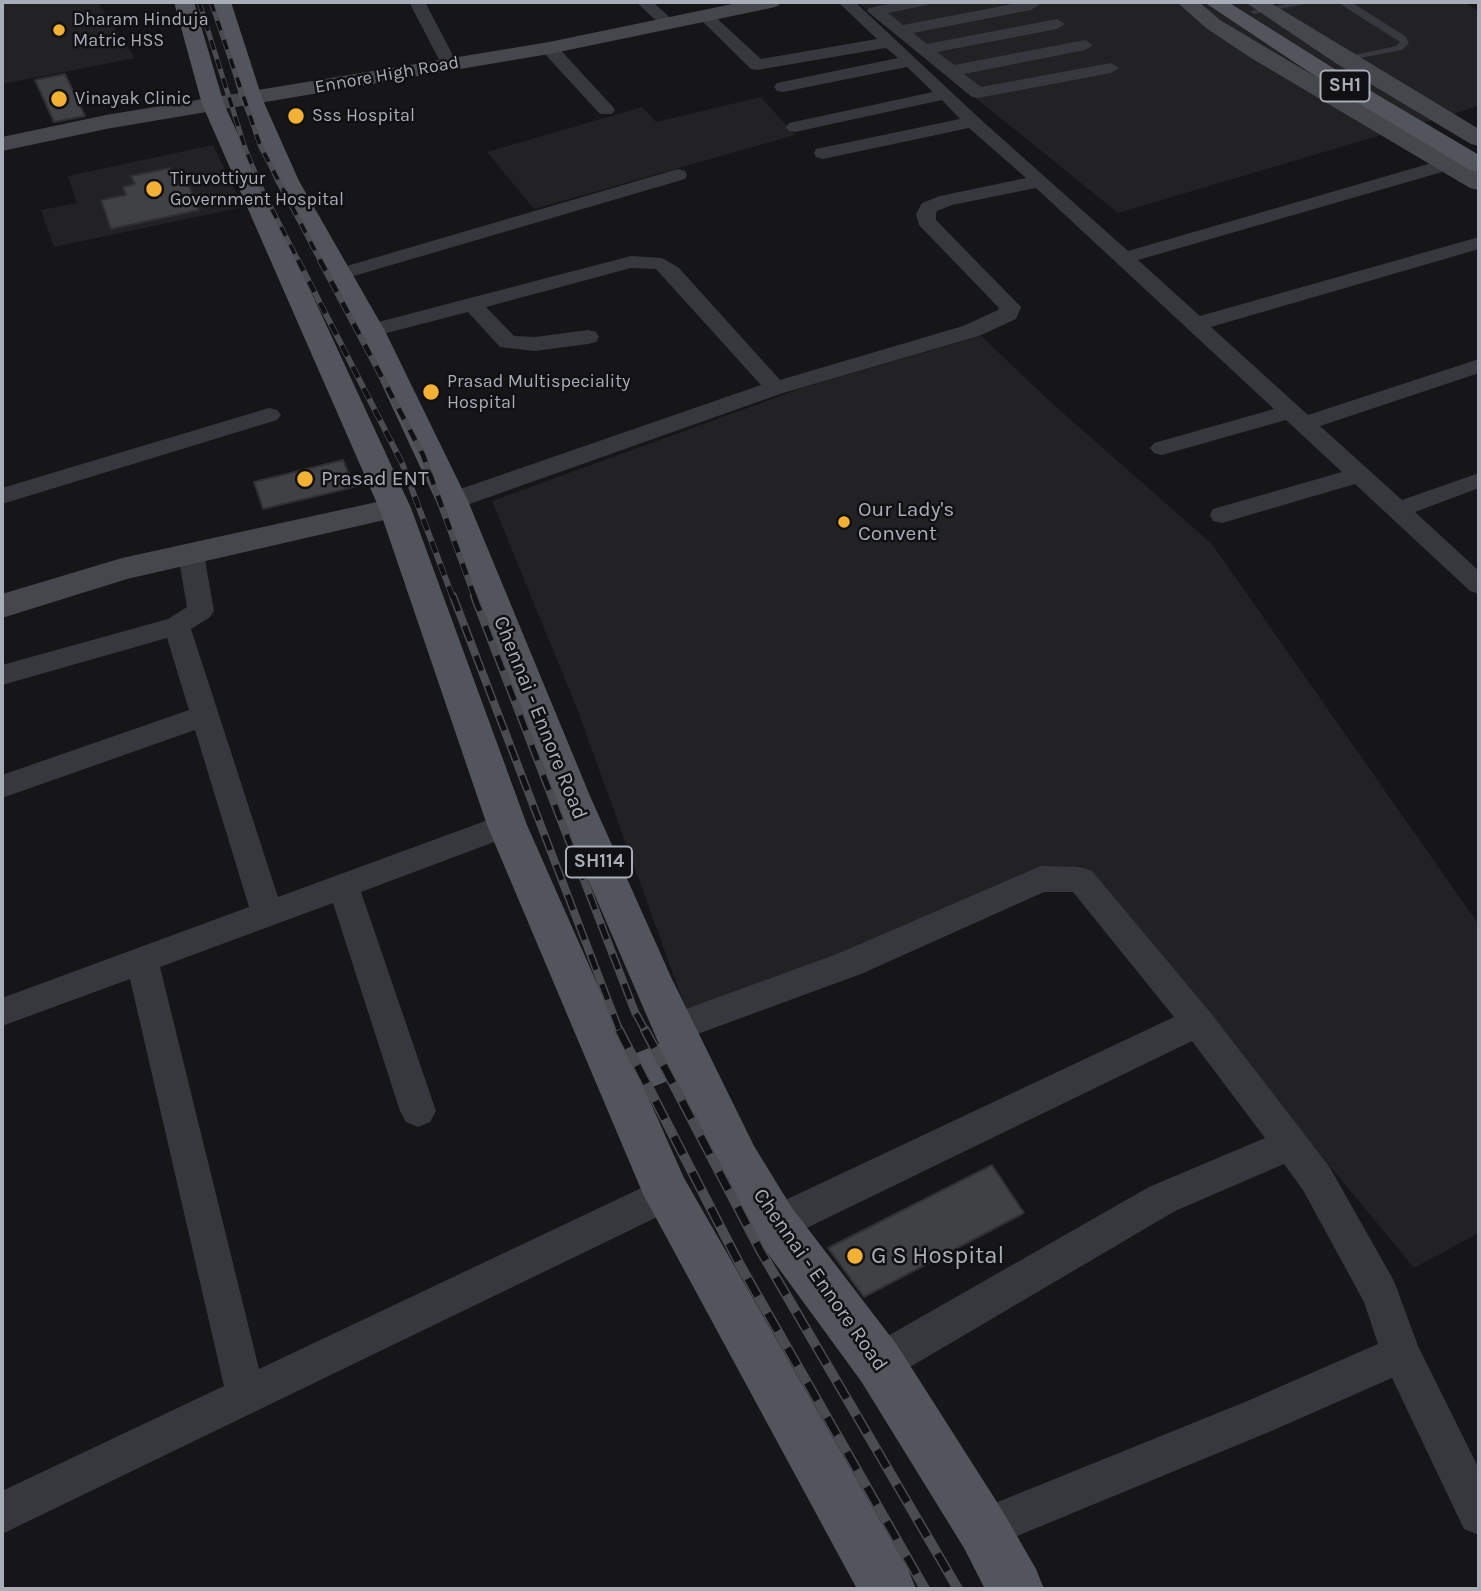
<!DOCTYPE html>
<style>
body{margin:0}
#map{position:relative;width:1481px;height:1591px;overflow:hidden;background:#161618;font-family:Karla,sans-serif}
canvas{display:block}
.frame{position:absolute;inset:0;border:4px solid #a8adb8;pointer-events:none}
</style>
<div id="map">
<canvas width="1481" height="1591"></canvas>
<div class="frame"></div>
</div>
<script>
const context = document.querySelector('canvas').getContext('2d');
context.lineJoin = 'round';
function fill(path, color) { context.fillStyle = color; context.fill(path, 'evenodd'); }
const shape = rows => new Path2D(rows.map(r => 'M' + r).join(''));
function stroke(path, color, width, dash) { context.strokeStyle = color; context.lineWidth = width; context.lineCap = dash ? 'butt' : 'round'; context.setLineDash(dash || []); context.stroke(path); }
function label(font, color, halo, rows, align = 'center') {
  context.font = font + ' Karla,sans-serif'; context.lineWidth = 5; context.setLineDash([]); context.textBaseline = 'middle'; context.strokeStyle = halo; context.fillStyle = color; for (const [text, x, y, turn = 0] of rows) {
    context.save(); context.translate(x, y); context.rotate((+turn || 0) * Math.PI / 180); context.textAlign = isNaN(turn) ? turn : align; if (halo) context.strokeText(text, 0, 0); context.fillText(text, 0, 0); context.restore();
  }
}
const built = shape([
 [2,2,97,2,135,58,2,84],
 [857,2,1463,2,1479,11,1479,106,1118,213],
 [761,97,795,135,534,209,487,152,642,107,656,122],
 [213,145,243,207,54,247,41,210,77,203,68,176],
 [981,336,1055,406,1212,544,1479,925,1479,1233,1414,1268,1082,865,689,1018,578,711,492,501,805,387]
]);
const building = shape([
 [65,74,85,116,54,122,35,80,65,74],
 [170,168,181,184,189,186,199,210,111,229,101,200,126,195,123,187,135,184,131,176,170,168],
 [343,460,354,487,263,509,254,482,343,460],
 [992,1165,1024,1213,864,1297,828,1248,992,1165]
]);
const lane = shape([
 [1297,2,1315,2,1254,14,1250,11,1297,2],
 [1337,2,1351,2,1405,36,1409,43,1402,50,1334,63,1334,59,1396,46,1400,42,1337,2]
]);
const street = shape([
 [409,2,425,2,458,65,456,69,444,69,409,2],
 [636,2,653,2,677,24,669,29,663,27,636,2],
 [838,2,855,2,979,118,1128,251,1442,160,1456,160,1458,164,1456,168,1138,260,1200,316,1479,237,1479,249,1211,327,1308,415,1479,359,1479,373,1320,426,1402,500,1479,473,1479,488,1415,512,1479,571,1479,594,1470,591,1355,484,1222,523,1213,521,1210,515,1213,509,1342,472,1286,420,1162,455,1154,453,1150,448,1154,443,1274,409,1036,188,952,205,937,211,936,214,936,220,1017,303,1021,307,1016,319,979,336,783,393,461,507,452,509,443,507,440,501,443,495,761,385,656,269,631,268,486,307,514,336,535,337,588,330,596,332,599,337,596,342,588,344,535,351,500,347,468,312,371,337,363,336,360,331,363,326,631,256,662,258,679,268,780,380,963,326,998,310,999,308,919,225,916,214,922,203,940,196,1026,178,969,128,823,159,816,157,814,153,816,149,960,119,942,100,795,132,789,131,786,127,789,123,933,92,907,67,783,92,777,91,774,87,777,83,898,58,886,48,757,70,751,69,696,15,698,12,710,12,761,59,877,39,838,2],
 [898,2,929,2,927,5,888,13,903,25,1023,2,1037,2,1039,5,1031,10,913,33,927,44,1057,19,1065,24,1057,29,937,52,954,65,1085,40,1093,45,1085,50,964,74,981,87,1111,63,1119,68,1111,73,978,98,972,97,867,11,869,8,898,2],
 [549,43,555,44,612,106,615,110,612,114,600,114,543,52,541,48,549,43],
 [678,169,685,171,687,175,685,179,347,278,333,278,330,274,333,270,678,169],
 [269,408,277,410,281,415,277,420,2,504,2,488,269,408],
 [191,546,200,548,204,554,214,611,210,617,191,629,278,897,507,813,518,817,522,825,518,833,361,892,436,1111,430,1122,418,1127,406,1122,400,1111,333,903,160,967,259,1369,654,1182,667,1177,680,1182,685,1194,680,1206,2,1534,2,1491,224,1386,130,979,2,1026,2,998,249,907,195,730,2,798,2,775,189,710,167,638,2,685,2,665,168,619,187,607,178,554,182,548,191,546],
 [1041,866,1081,867,1092,871,1210,1012,1329,1166,1394,1281,1418,1346,1479,1469,1479,1535,1464,1529,1392,1378,1269,1432,983,1550,968,1544,962,1529,968,1514,1245,1402,1378,1344,1364,1302,1303,1190,1284,1164,1175,1211,893,1377,879,1383,865,1377,859,1363,865,1349,1149,1187,1265,1138,1192,1041,788,1237,775,1242,762,1237,756,1224,762,1211,1174,1017,1073,892,1044,892,861,974,673,1043,661,1038,656,1028,661,1018,837,954,1041,866]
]);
const secondary = shape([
 [742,2,781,2,778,6,771,8,549,54,106,129,2,151,2,137,106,115,549,42,742,2],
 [1177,2,1199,2,1220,20,1267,48,1479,173,1479,190,1470,188,1251,58,1206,28,1177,2],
 [1245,2,1269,2,1479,129,1479,146,1471,144,1337,64,1245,2],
 [395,498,406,501,411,508,406,515,127,579,2,618,2,594,122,558,395,498]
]);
const primary = shape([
 [174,2,194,2,224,104,411,508,527,825,629,1056,659,1044,552,796,436,501,357,331,275,181,240,98,211,2,231,2,262,98,299,181,385,331,468,501,590,796,671,977,754,1146,792,1208,897,1345,1002,1510,1036,1569,1044,1589,985,1589,964,1548,861,1381,758,1240,720,1176,675,1078,645,1090,684,1178,908,1569,916,1589,857,1589,643,1194,487,825,379,508,202,104,174,2],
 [1204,2,1228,2,1349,78,1479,155,1479,172,1470,170,1333,88,1204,2]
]);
const railFar3 = shape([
 [199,2,245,148,263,192,299,262],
 [211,2,260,145,321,262]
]);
const railFar2 = shape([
 [298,260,402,463,453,598],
 [320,260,423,455,475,598]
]);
const railFar1 = shape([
 [453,596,620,1032],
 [474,596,635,1012,646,1032]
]);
const rail = shape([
 [619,1030,740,1265,925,1589],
 [645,1030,760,1250,958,1589]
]);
const markers = [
 [59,30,7,"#f2b134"],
 [59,99,9,"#f2b134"],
 [296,116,9,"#f2b134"],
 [154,189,9,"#f2b134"],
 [431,392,9,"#f2b134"],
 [305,479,9,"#f2b134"],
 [844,522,7,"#f2b134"],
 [855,1256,9,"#f2b134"]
];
const farPoinames = [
 ["Dharam Hinduja",73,20],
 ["Matric HSS",73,41],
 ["Vinayak Clinic",75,99],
 ["Sss Hospital",312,116],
 ["Tiruvottiyur",170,179],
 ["Government Hospital",170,200],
 ["Prasad Multispeciality",447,382],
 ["Hospital",447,403]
];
const farStreetnames = [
 ["Ennore High Road",387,75,-10]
];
const shields = [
 [1345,86,49],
 [599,862,66]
];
const shieldNames = [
 ["SH1",1345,86],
 ["SH114",599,862]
];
const poiNames = [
 ["Prasad ENT",321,479],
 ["Our Lady's",858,510],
 ["Convent",858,534]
];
const streetNames = [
 ["Chennai - Ennore Road",540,718,68],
 ["Chennai - Ennore Road",820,1280,55]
];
const nearPoinames = [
 ["G S Hospital",871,1256]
];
fill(built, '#222225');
fill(building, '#404145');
stroke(building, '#303034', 2);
fill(lane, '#37383d');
fill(street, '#37383d');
fill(secondary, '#45474d');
fill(primary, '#53555c');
stroke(railFar3, '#4a4c52', 5);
stroke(railFar2, '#4a4c52', 6);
stroke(railFar1, '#4a4c52', 8);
stroke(rail, '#4a4c52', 10);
stroke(railFar3, '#111113', 3.5, [10]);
stroke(railFar2, '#111113', 4.5, [12]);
stroke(railFar1, '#111113', 5, [16]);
stroke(rail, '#111113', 7, [20]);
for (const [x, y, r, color] of markers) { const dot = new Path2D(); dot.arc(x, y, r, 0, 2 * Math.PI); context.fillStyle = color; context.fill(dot); stroke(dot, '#111113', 2.5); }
label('18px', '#a8adb8', '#111113', farPoinames, 'left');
label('18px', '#a8adb8', '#111113', farStreetnames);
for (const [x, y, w] of shields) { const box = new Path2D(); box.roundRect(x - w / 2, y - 15.5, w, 31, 5); context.fillStyle = '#111113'; context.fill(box); stroke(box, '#a8adb8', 2); }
label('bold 19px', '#a8adb8', null, shieldNames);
label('21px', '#a8adb8', '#111113', poiNames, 'left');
label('21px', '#a8adb8', '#111113', streetNames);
label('24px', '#a8adb8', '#111113', nearPoinames, 'left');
</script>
